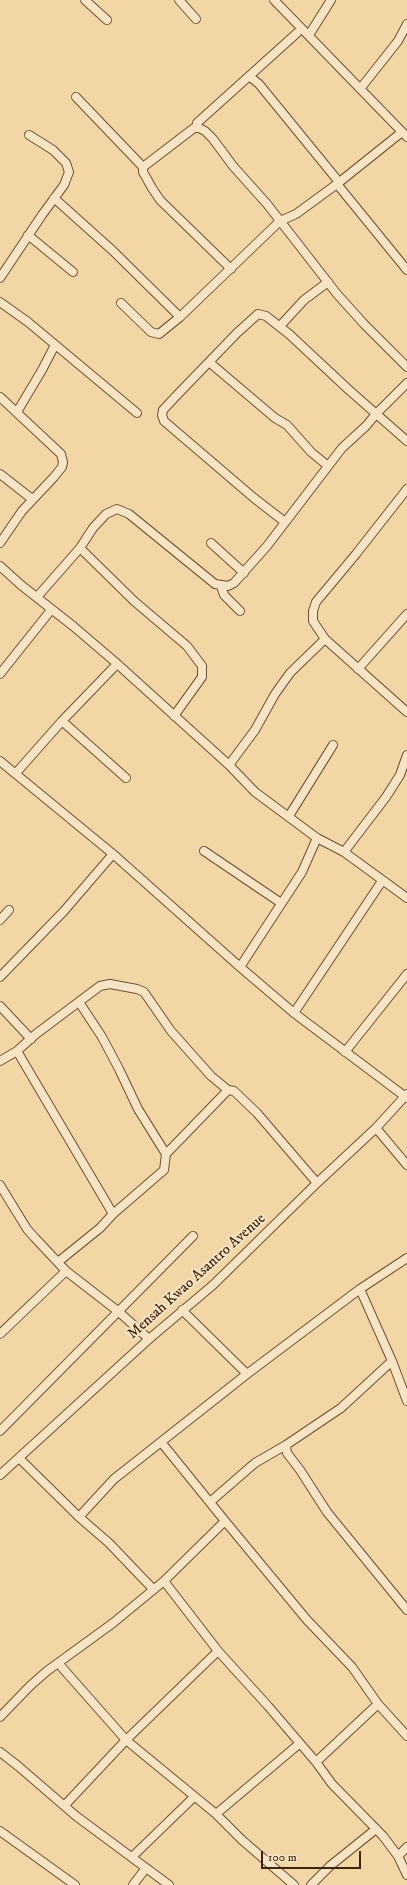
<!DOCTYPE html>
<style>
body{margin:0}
#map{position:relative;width:407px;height:1885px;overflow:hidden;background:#f2d6a6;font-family:"IM FELL DW Pica",serif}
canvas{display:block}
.scale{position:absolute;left:261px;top:1851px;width:100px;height:18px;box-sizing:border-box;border:2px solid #3f240b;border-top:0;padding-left:5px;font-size:12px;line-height:14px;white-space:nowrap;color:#3f240b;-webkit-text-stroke:3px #f7e4c5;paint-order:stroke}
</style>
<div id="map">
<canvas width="407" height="1885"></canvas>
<div class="scale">100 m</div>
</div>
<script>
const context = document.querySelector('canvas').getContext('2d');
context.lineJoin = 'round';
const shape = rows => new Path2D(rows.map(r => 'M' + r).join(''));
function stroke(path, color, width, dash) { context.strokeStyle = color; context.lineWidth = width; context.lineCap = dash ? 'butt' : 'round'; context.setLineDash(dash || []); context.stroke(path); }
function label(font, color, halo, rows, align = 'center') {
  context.font = font + ' "IM FELL DW Pica",serif'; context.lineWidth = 4; context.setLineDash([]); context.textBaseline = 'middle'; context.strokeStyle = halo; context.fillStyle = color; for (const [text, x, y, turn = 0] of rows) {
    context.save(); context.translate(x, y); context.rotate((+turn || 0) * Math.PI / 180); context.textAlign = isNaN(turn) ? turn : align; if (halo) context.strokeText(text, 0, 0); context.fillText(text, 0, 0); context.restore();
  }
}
const minor = shape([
 [85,0,107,20],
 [179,0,196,19],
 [274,0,407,137],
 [309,35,331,0],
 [249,76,259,84,339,182],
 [360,89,398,41,407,24],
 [76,97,143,167,143,172,152,188,160,200,231,269],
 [197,123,297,33],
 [143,167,194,128,199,128,205,131,213,139,233,166,267,204,337,294,364,324,407,367],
 [337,184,407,270],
 [54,198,112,250,180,317],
 [28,235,73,272],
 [0,278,42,215,64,185,69,172,66,163,53,150,29,135],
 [0,302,28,322,137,413],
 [121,303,151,332,159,334,180,317,280,221,296,214,337,184,402,132],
 [280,326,304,300,328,282],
 [209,362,275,418,287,425,311,452,328,466],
 [0,397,61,454,63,462,62,467,54,477,22,511,0,543],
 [17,412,42,370,55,345],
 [0,474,32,499],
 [407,489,356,554,316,602,313,611,313,621,325,639,407,712],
 [285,522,254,498,164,421,162,415,163,410,178,394,237,333,258,314,266,316,289,334,349,390,407,441],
 [211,543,244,573],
 [80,548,134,601,187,646,202,666,202,677,174,716],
 [0,566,21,585,73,626,114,661,229,765,255,792,317,838,344,852,407,898],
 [221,586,224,595,240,611],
 [37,597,80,548,93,528,106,514,117,509,129,514,215,584,228,586,234,583,267,546,342,448,366,426,376,414,407,383],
 [358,669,407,614],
 [0,674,51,610],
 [62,721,126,778],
 [0,761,113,854,240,967,294,1013,407,1098],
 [229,765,255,730,275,694,290,673,325,639],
 [16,773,62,721,117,664],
 [289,816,333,745],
 [204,851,281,903],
 [344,852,386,797,400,775,407,755],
 [0,920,9,910],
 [240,967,302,872,317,838],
 [0,977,64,911,113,854],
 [79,1002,102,1037,119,1069,138,1109,166,1154],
 [0,1006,31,1039],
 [294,1013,382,881],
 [17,1051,113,1214,100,1228,58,1262],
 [345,1052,407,974],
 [0,1061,17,1051,36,1034,100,986,110,984,137,989,144,992,171,1031,211,1076,228,1090],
 [376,1128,407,1165],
 [0,1185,27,1229,35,1238,66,1271,119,1312,149,1339],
 [113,1214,164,1170,166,1154,228,1090,234,1091,257,1113,317,1183],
 [407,1258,360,1289,392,1361,407,1401],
 [182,1310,247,1374],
 [0,1334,66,1271],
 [392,1361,341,1408,286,1445,287,1453,300,1470,327,1512,407,1610],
 [0,1431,193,1236],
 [161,1442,225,1521],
 [19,1458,79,1517,109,1543,153,1589],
 [0,1475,149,1339,213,1285,317,1183,376,1128,407,1094],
 [210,1502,255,1463,286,1445],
 [79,1517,114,1479,247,1374,360,1289],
 [164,1581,218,1651,268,1706,316,1762,332,1784,383,1836,398,1856,407,1875],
 [58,1663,126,1740,216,1814,242,1840,294,1885],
 [0,1717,30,1686,47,1671,113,1623,164,1581,225,1521,307,1620,352,1667,378,1704,407,1736],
 [0,1752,18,1766,76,1816,169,1885],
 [316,1762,378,1704],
 [65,1805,126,1740,218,1651],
 [216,1814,299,1744],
 [0,1831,75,1885],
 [398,1856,407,1847],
 [132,1857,194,1797],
 [133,1885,146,1868],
 [311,1885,330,1866,376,1829]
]);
const streetNames = [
 ["Mensah Kwao Asantro Avenue",197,1277,-42]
];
stroke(minor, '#6c5032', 10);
stroke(minor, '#f7e4c5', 8);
label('15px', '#3f240b', '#f7e4c5', streetNames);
</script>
